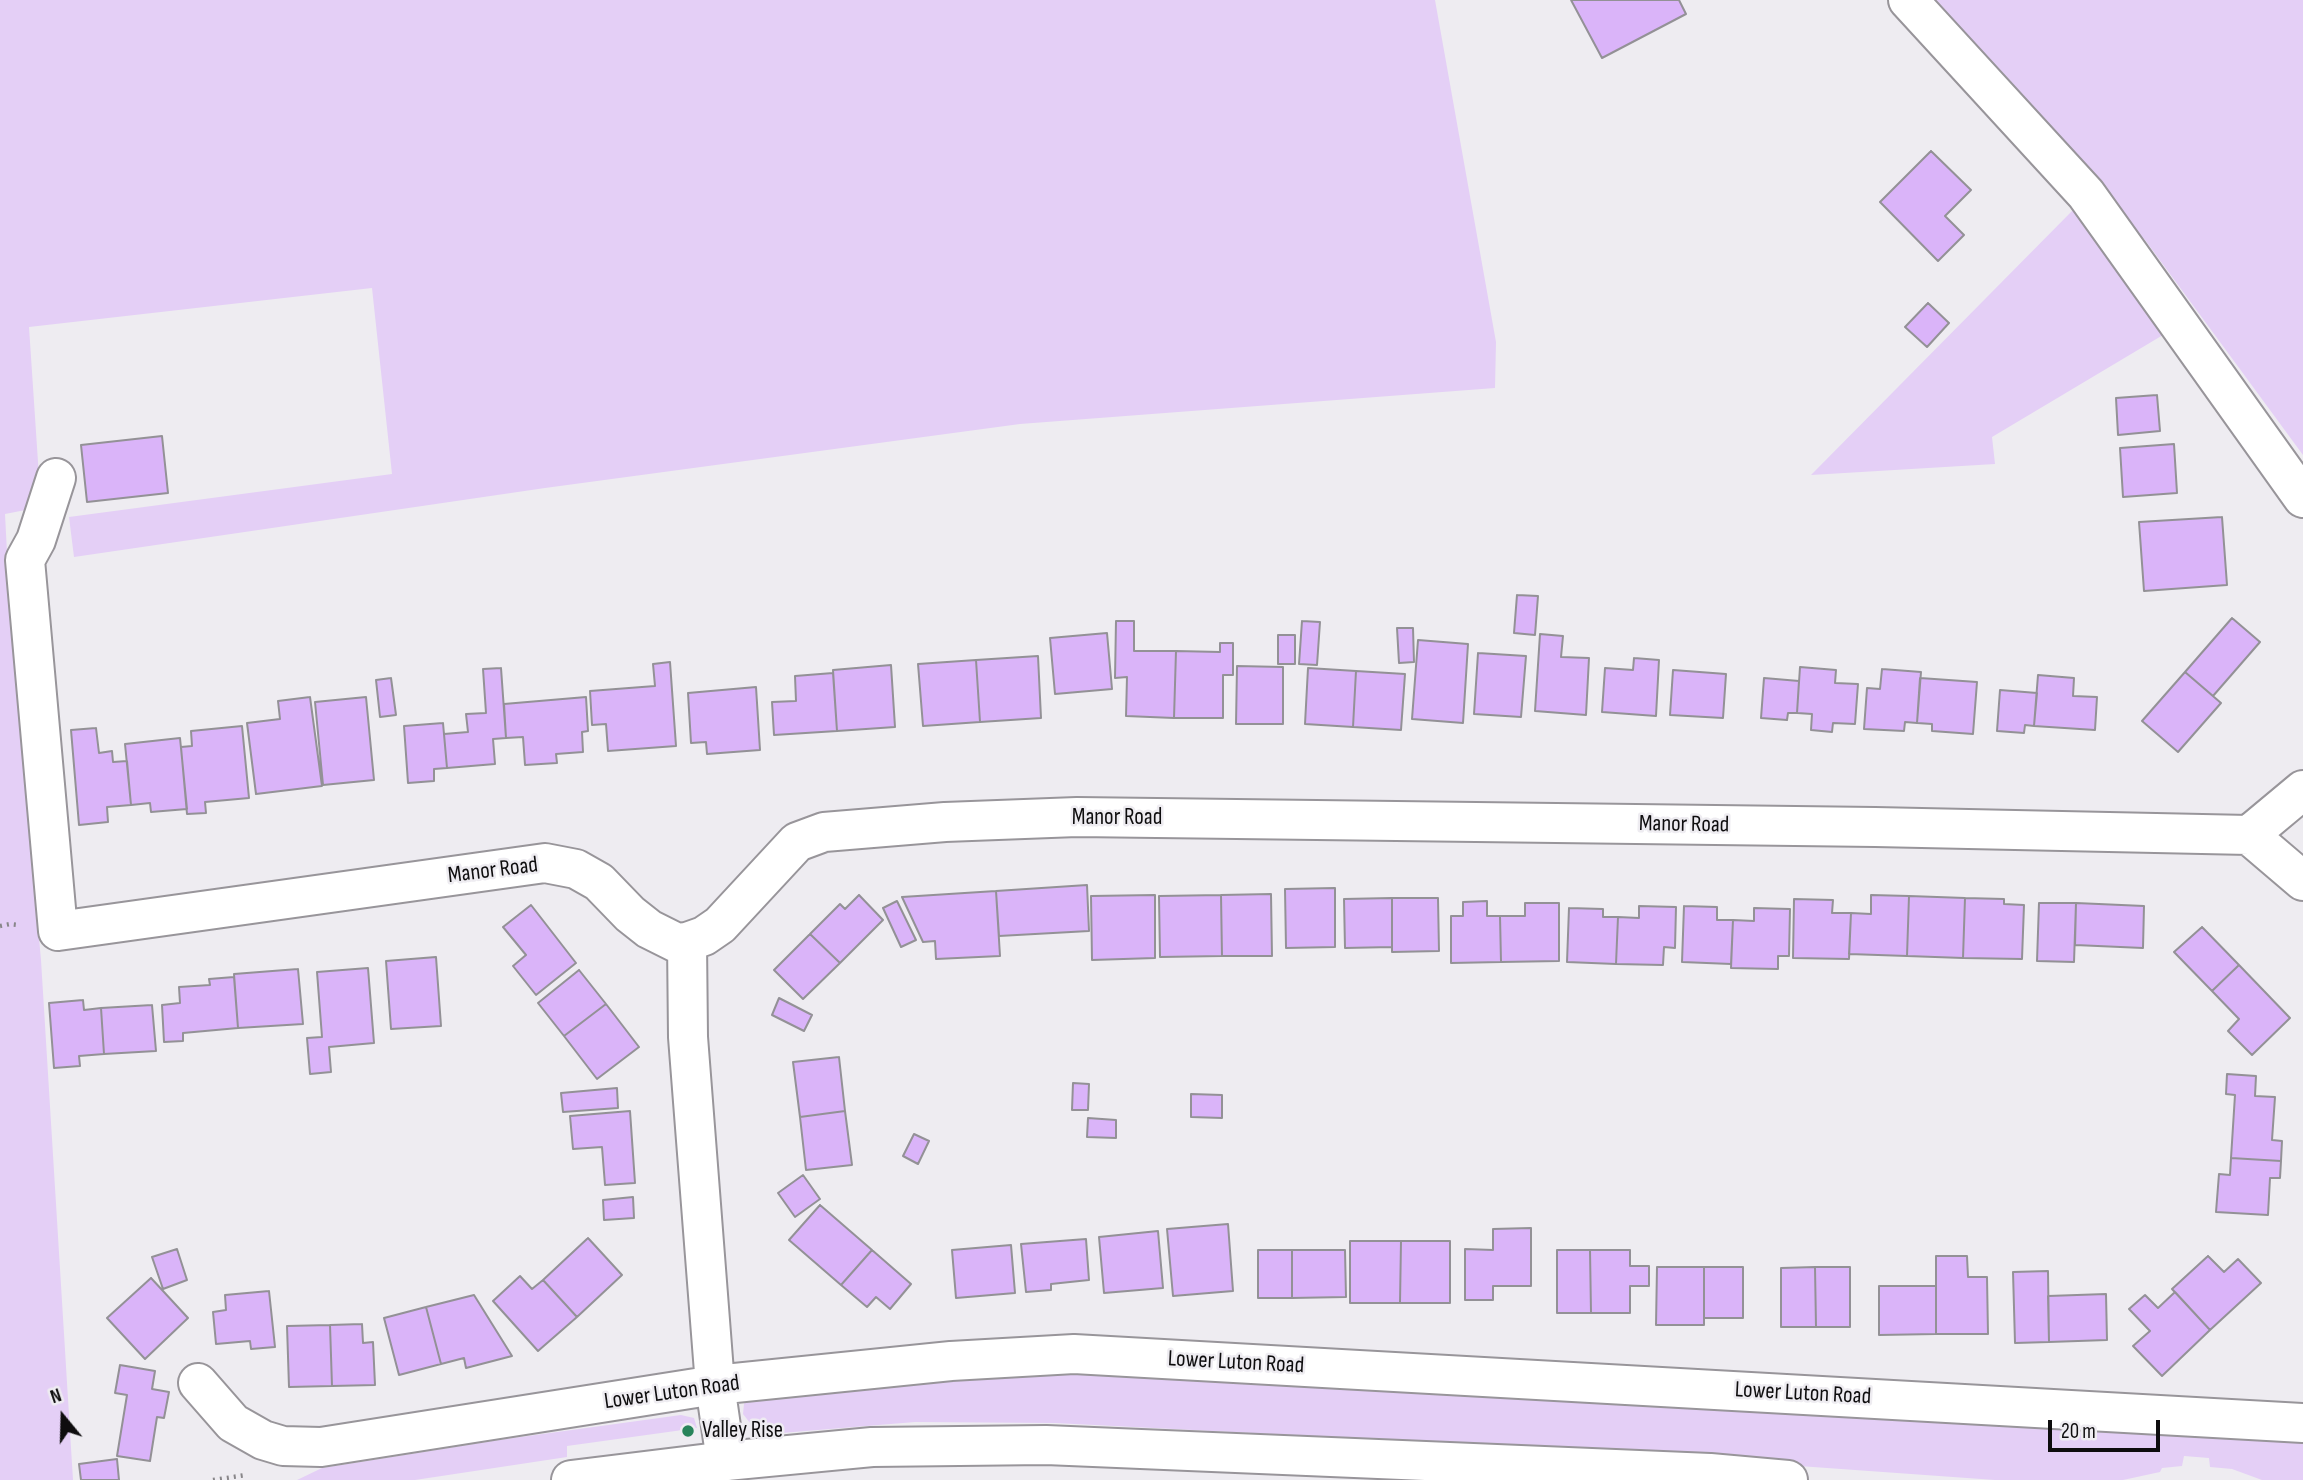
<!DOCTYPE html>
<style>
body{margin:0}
#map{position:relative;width:2303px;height:1480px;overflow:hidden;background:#eeecf1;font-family:"Sofia Sans Condensed",sans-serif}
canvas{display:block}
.north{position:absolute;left:28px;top:1382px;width:70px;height:70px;-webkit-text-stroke:5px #eeecf1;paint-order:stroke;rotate:341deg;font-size:19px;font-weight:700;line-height:28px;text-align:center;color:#0e0d0e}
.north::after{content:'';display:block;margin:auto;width:24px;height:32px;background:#0e0d0e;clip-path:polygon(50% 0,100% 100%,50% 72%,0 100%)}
.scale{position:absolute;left:2048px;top:1420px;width:112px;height:32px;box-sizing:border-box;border:4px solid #0e0d0e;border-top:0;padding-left:9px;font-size:21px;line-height:24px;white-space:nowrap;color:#0e0d0e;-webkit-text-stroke:5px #eeecf1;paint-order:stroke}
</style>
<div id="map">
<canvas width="2303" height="1480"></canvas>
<div class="north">N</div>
<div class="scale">20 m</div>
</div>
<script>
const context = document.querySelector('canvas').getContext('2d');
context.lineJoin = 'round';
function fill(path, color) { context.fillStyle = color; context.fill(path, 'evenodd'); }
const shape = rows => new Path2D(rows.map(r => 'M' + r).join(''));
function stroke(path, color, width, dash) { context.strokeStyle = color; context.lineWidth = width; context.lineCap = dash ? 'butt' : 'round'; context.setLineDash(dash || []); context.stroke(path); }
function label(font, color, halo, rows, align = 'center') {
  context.font = font + ' "Sofia Sans Condensed",sans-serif'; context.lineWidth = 5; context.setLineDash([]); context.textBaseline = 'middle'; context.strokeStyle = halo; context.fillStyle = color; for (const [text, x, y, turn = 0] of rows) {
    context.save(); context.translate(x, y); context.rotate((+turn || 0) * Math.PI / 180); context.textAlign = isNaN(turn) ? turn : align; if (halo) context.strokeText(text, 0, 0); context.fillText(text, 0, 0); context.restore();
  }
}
const green = shape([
 [0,0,1435,0,1496,342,1495,388,1020,424,545,488,74,557,69,517,392,474,372,288,29,327,41,507,5,514,11,630,41,960,73,1480,0,1480],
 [1932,0,2303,0,2303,455,2145,240],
 [2073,210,2125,270,2163,335,1992,437,1995,464,1811,475],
 [1068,1366,2303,1440,2303,1480,2262,1480,2232,1469,2210,1467,2209,1458,2184,1456,2182,1466,2162,1468,2160,1472,2123,1480,1995,1480,1547,1448,1055,1423,915,1422,769,1434,750,1423,743,1414,744,1404,749,1395],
 [681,1415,694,1418,697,1428,567,1446,567,1457,415,1480,297,1480,322,1468,499,1440]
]);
const building = shape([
 [1571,0,1679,0,1686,14,1602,58,1571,0],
 [1931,151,1971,190,1945,216,1964,235,1938,261,1880,202,1931,151],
 [1928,303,1949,323,1927,347,1905,327,1928,303],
 [2157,395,2160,431,2118,435,2116,398,2157,395],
 [162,436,168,493,87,502,81,445,162,436],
 [2174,444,2177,493,2123,497,2120,448,2174,444],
 [2222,517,2227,585,2144,591,2139,522,2222,517],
 [1517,595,1538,596,1535,635,1514,633,1517,595],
 [2232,618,2260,642,2213,696,2185,672,2232,618],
 [1116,621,1134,621,1134,651,1176,651,1174,718,1126,716,1127,677,1115,678,1116,621],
 [1302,621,1320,622,1317,665,1299,664,1302,621],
 [1397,628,1413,628,1414,662,1399,663,1397,628],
 [1107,633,1112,689,1055,694,1050,638,1107,633],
 [1540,634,1563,636,1561,657,1589,658,1586,715,1535,711,1540,634],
 [1278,635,1295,635,1295,664,1278,664,1278,635],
 [1418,640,1468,644,1463,723,1412,719,1418,640],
 [1220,643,1233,643,1233,675,1223,675,1223,718,1174,718,1176,651,1220,652,1220,643],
 [1478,653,1526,656,1521,717,1474,714,1478,653],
 [1038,656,1041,718,980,722,976,660,1038,656],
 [1634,658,1659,660,1656,716,1602,712,1605,668,1633,670,1634,658],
 [976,660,980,722,923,726,918,664,976,660],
 [670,662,676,746,608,751,606,724,592,725,590,691,655,686,653,664,670,662],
 [891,665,895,727,837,731,833,670,891,665],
 [1237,666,1283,667,1283,724,1236,724,1237,666],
 [1800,667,1836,670,1835,683,1858,684,1855,724,1833,723,1832,732,1811,730,1812,714,1797,713,1800,667],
 [501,668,506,738,493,739,495,764,447,768,444,734,468,732,466,714,486,713,483,669,501,668],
 [1308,668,1356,671,1353,727,1305,724,1308,668],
 [1882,669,1921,672,1917,723,1905,722,1904,731,1864,729,1867,688,1880,689,1882,669],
 [1673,670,1726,674,1723,718,1670,715,1673,670],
 [1356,671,1405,674,1401,730,1353,727,1356,671],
 [2185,672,2221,703,2178,752,2142,721,2185,672],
 [833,673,837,731,774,735,772,702,796,701,795,676,833,673],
 [2038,675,2074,678,2073,696,2097,697,2095,730,2034,726,2038,675],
 [391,678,396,715,380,717,376,680,391,678],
 [1764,678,1799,681,1797,713,1788,713,1787,720,1761,718,1764,678],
 [1920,678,1977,682,1973,734,1932,731,1932,724,1917,723,1920,678],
 [756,687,760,750,707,754,706,742,691,743,688,693,756,687],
 [2000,690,2037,693,2034,726,2025,725,2024,733,1997,731,2000,690],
 [310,697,322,786,256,794,247,723,280,719,278,701,310,697],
 [366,697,374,780,323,785,315,702,366,697],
 [586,697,588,731,582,732,583,752,556,754,557,763,525,765,523,737,506,738,504,704,586,697],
 [443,723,447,768,434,769,434,781,408,783,404,726,443,723],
 [242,726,249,798,205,802,206,813,187,814,181,747,192,746,191,731,242,726],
 [96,728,99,753,112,751,113,762,127,761,131,805,107,807,108,822,79,825,71,730,96,728],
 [180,738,187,809,151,812,150,803,131,805,125,744,180,738],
 [1087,885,1089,931,999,936,996,891,1087,885],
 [1335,888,1335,947,1286,948,1285,889,1335,888],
 [996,891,1000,956,936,959,935,941,923,942,902,897,996,891],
 [1271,894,1272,956,1222,956,1221,895,1271,894],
 [859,895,883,920,840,963,810,934,840,904,845,909,859,895],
 [1155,895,1155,958,1092,960,1091,896,1155,895],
 [1221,895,1222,956,1160,957,1159,896,1221,895],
 [1871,895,1909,896,1907,956,1849,954,1851,913,1871,914,1871,895],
 [1909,896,1965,898,1963,958,1907,956,1909,896],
 [1392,898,1392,947,1345,948,1344,899,1392,898],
 [1392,898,1438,898,1439,951,1392,952,1392,898],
 [1965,898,2004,899,2004,904,2024,905,2022,959,1963,958,1965,898],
 [1794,899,1833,900,1832,913,1851,913,1849,959,1793,958,1794,899],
 [897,901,916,940,901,947,883,908,897,901],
 [1487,901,1487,916,1500,916,1501,962,1451,963,1451,916,1463,916,1463,902,1487,901],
 [1525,903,1559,903,1559,961,1501,962,1500,916,1525,916,1525,903],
 [2039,903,2076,903,2074,962,2037,961,2039,903],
 [2076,903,2144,906,2143,948,2075,945,2076,903],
 [531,905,576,963,536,995,513,966,526,955,503,927,531,905],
 [1639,906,1676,907,1675,948,1664,947,1663,965,1616,964,1618,917,1639,918,1639,906],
 [1684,906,1717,907,1717,920,1733,920,1731,964,1682,962,1684,906],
 [1569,908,1603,909,1603,917,1618,917,1616,964,1567,962,1569,908],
 [1754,908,1790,909,1789,956,1778,956,1778,969,1731,968,1733,920,1754,921,1754,908],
 [2202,927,2239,965,2212,991,2174,952,2202,927],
 [810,934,840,963,803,999,774,970,810,934],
 [436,957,441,1026,391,1029,386,961,436,957],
 [2239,965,2290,1018,2252,1055,2228,1031,2239,1019,2212,991,2239,965],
 [368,968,374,1043,329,1047,331,1072,310,1074,307,1038,322,1037,317,972,368,968],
 [298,969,303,1024,238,1028,234,974,298,969],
 [579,970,606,1004,564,1036,538,1003,579,970],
 [234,977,238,1028,183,1033,183,1041,164,1042,162,1005,180,1003,179,987,210,985,209,979,234,977],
 [779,998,812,1015,804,1031,772,1015,779,998],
 [83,1000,84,1010,101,1008,104,1054,79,1056,80,1066,54,1068,49,1003,83,1000],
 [606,1004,639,1047,597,1079,564,1036,606,1004],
 [152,1005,156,1051,104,1054,101,1008,152,1005],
 [839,1057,845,1111,800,1117,793,1062,839,1057],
 [2227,1074,2256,1076,2255,1096,2275,1097,2272,1140,2282,1141,2281,1161,2231,1158,2235,1095,2226,1094,2227,1074],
 [1073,1083,1089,1084,1088,1110,1072,1110,1073,1083],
 [617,1088,618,1108,563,1112,561,1093,617,1088],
 [1191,1094,1222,1095,1222,1118,1191,1117,1191,1094],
 [630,1111,635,1183,605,1185,602,1147,573,1149,570,1116,630,1111],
 [845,1111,852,1165,806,1170,800,1117,845,1111],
 [1088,1118,1116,1120,1116,1138,1087,1137,1088,1118],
 [914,1134,929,1141,918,1164,903,1156,914,1134],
 [2231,1158,2281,1161,2280,1178,2270,1178,2268,1215,2216,1212,2219,1174,2230,1175,2231,1158],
 [803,1175,820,1199,795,1217,778,1193,803,1175],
 [633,1197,634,1218,604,1220,603,1200,633,1197],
 [820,1205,872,1250,841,1285,789,1240,820,1205],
 [1228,1224,1233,1291,1173,1296,1167,1229,1228,1224],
 [1531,1228,1531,1286,1493,1286,1493,1300,1465,1300,1465,1249,1493,1250,1493,1229,1531,1228],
 [1158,1231,1163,1288,1104,1293,1099,1237,1158,1231],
 [588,1238,622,1275,577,1317,543,1280,588,1238],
 [1086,1239,1089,1280,1051,1284,1051,1290,1026,1292,1021,1244,1086,1239],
 [1350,1241,1401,1241,1400,1303,1350,1303,1350,1241],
 [1401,1241,1450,1241,1450,1303,1400,1303,1401,1241],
 [1011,1245,1015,1293,956,1298,952,1250,1011,1245],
 [177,1249,187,1280,163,1289,152,1257,177,1249],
 [872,1250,911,1284,890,1309,876,1297,867,1307,841,1285,872,1250],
 [1258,1250,1292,1250,1292,1298,1258,1298,1258,1250],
 [1292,1250,1345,1250,1346,1297,1292,1298,1292,1250],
 [1557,1250,1590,1250,1591,1313,1557,1313,1557,1250],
 [1590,1250,1630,1250,1630,1266,1649,1266,1649,1286,1630,1286,1630,1313,1591,1313,1590,1250],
 [1936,1256,1967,1256,1968,1277,1987,1277,1988,1334,1936,1334,1936,1256],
 [2208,1256,2224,1272,2238,1259,2261,1283,2210,1330,2172,1289,2208,1256],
 [1657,1267,1704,1267,1704,1325,1656,1325,1657,1267],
 [1704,1267,1743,1267,1743,1318,1704,1318,1704,1267],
 [1815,1267,1850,1267,1850,1327,1816,1327,1815,1267],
 [1815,1267,1816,1327,1781,1327,1781,1268,1815,1267],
 [2048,1271,2049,1342,2015,1343,2013,1272,2048,1271],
 [520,1276,532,1289,543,1280,577,1317,538,1351,493,1301,520,1276],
 [151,1278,188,1318,145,1359,107,1318,151,1278],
 [1879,1286,1936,1286,1936,1334,1879,1335,1879,1286],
 [269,1291,275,1347,251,1349,250,1341,216,1344,213,1312,226,1310,225,1295,269,1291],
 [2175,1292,2210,1330,2162,1376,2133,1346,2150,1331,2129,1309,2145,1295,2158,1308,2175,1292],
 [2106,1294,2107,1340,2049,1342,2048,1296,2106,1294],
 [474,1295,512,1356,466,1368,464,1358,441,1364,426,1307,474,1295],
 [426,1307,441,1364,399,1375,384,1318,426,1307],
 [362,1324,363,1343,373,1342,375,1385,332,1386,330,1325,362,1324],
 [330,1325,332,1386,289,1387,287,1326,330,1325],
 [120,1365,155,1371,152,1389,169,1392,164,1418,157,1417,150,1461,117,1456,127,1395,115,1393,120,1365],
 [117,1459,119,1480,81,1480,79,1464,117,1459]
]);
const path = shape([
 [0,926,10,924,19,925],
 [213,1480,246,1475]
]);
const minor = shape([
 [1908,0,2086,194,2303,498],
 [56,478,36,540,25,560,58,931,545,863,576,869,599,882,630,914,649,929,677,943,687,942,704,936,720,925,797,842,824,832,945,822,1077,817,1875,827,2249,835,2303,881],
 [2249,835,2303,790],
 [687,942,688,1037,715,1385,726,1461],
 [198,1383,233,1423,263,1440,283,1446,321,1447,715,1385,951,1361,1074,1354,2303,1423]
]);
const major = shape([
 [571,1480,726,1461,872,1447,1046,1445,1710,1473,1788,1480]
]);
const markers = [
 [688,1431,7,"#28845a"]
];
const streetNames = [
 ["Manor Road",1117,818],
 ["Manor Road",1684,825,1],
 ["Manor Road",493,871,-7],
 ["Lower Luton Road",1236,1363,3],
 ["Lower Luton Road",672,1393,-8],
 ["Lower Luton Road",1803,1394,3]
];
const poiNames = [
 ["Valley Rise",702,1431]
];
fill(green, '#e4cff6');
fill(building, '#dab4f9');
stroke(building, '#939196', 2);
stroke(minor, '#98959a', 42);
stroke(major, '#98959a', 42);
stroke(path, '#888689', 4.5, [2, 5]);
stroke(minor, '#fff', 38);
stroke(major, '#fff', 38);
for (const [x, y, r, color] of markers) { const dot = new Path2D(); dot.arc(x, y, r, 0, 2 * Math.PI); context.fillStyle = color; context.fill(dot); stroke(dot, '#eeecf1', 2.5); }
label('23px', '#0e0d0e', '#eeecf1', streetNames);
label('23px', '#0e0d0e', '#eeecf1', poiNames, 'left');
</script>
